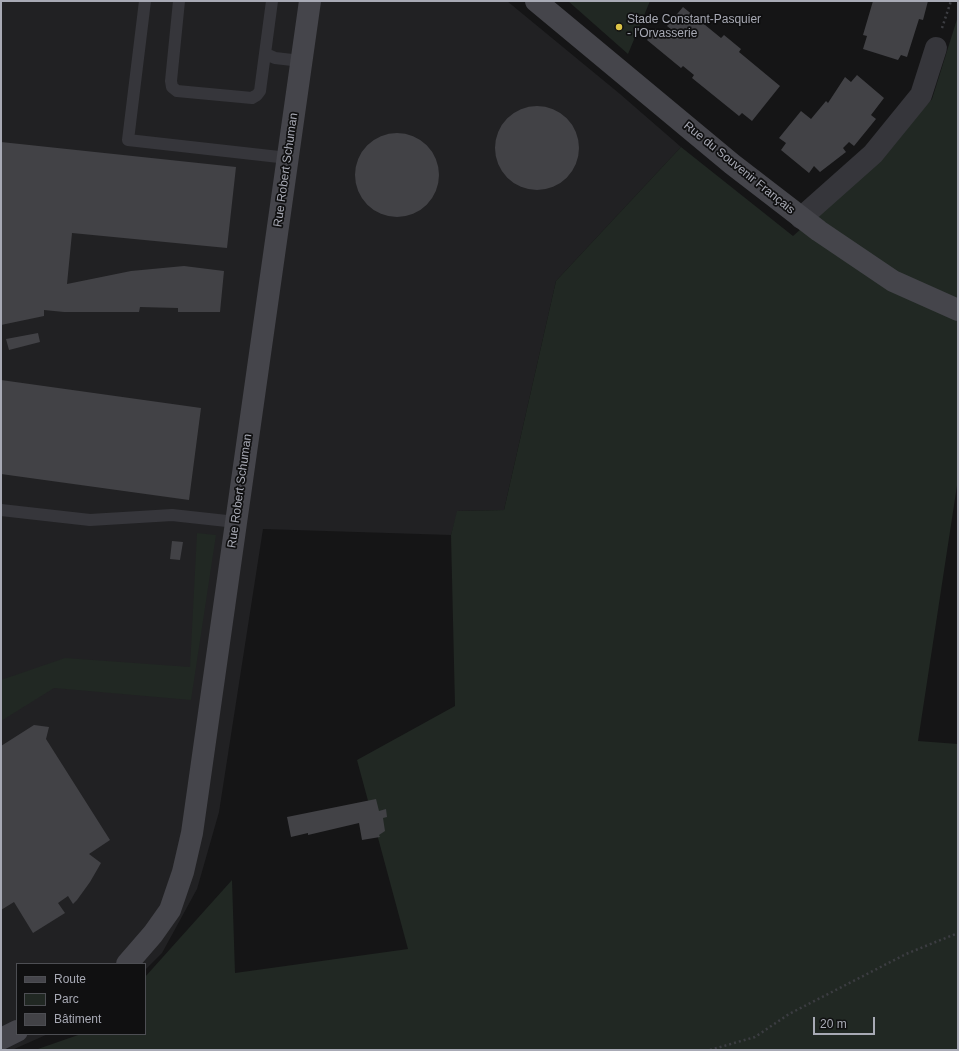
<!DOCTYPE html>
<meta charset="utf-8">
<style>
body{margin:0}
#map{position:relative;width:959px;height:1051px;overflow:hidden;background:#151516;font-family:Arial,sans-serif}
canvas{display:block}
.frame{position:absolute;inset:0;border:2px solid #a8aab5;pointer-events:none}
.legend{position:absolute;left:16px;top:963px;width:130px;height:72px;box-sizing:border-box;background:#101011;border:1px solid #4d4e53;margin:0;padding:5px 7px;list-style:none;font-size:12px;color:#a8aab5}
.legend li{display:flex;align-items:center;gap:8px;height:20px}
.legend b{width:20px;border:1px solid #4d4e53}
.scale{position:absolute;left:813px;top:1017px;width:62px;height:18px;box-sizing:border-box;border:2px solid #a8aab5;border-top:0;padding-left:5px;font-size:12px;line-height:14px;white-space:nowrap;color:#a8aab5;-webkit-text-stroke:3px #101011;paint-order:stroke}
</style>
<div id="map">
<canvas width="959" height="1051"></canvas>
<div class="frame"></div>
<ul class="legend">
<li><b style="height:5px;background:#45454b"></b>Route</li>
<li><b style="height:11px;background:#212823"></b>Parc</li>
<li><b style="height:11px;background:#424246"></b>Bâtiment</li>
</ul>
<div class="scale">20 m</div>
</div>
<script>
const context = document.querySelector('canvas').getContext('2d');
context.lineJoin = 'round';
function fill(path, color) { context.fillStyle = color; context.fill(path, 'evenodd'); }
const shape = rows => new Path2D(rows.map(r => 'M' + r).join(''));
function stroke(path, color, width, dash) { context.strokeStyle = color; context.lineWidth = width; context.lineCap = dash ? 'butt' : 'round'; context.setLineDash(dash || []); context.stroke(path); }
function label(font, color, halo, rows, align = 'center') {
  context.font = font + ' Arial,sans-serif'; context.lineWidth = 3.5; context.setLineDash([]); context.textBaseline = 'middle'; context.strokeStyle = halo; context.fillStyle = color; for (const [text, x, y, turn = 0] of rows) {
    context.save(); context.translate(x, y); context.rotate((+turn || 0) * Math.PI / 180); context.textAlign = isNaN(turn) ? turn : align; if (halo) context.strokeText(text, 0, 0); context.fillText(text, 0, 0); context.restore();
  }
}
const built = shape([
 [1,1,507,1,620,94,681,147,556,281,504,510,458,511,451,535,263,529,219,812,197,889,162,953,145,970,145,964,17,964,17,1034,48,1034,12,1050,1,1050]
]);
const green = shape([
 [568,1,650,1,628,54],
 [958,16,958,479,918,741,958,744,958,1050,35,1050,81,1034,145,1034,145,977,232,880,235,973,408,949,357,760,455,706,451,535,457,511,504,510,556,281,681,147,793,236,871,167,932,99],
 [197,533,216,535,191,700,54,688,1,721,1,680,65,658,190,667]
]);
const building = shape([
 [873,1,928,1,923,20,919,19,907,57,901,55,898,60,863,49,867,36,863,35],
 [683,7,721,38,724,35,741,49,739,52,780,86,752,121,742,113,739,116,692,78,694,75,683,66,681,68,647,40,655,29,666,38,672,30,667,26],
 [857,75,884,98,871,115,876,119,854,146,849,142,843,148,846,152,820,172,814,166,809,173,781,150,786,143,779,138,801,111,811,119,826,101,828,103,845,77,851,82],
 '495 148a42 42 0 1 1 84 0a42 42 0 1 1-84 0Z',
 '355 175a42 42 0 1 1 84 0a42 42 0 1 1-84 0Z',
 [1,142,236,167,227,248,72,233,67,284,131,271,184,266,224,271,220,312,178,312,178,308,140,307,139,312,64,312,44,310,44,316,1,325],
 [38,333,40,342,9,350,6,339],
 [1,380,201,408,189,500,1,474],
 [172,541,183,542,180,560,170,559],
 [34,725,49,727,46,739,110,840,89,854,101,863,90,882,77,900,73,904,68,896,58,903,65,913,33,933,14,902,1,910,1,746],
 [376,799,379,811,386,809,387,817,383,818,385,831,379,835,380,837,362,840,359,823,308,835,308,833,291,837,287,817]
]);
const path = shape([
 [942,28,951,1],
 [710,1050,755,1037,789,1014,906,954,958,933]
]);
const lane = shape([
 [145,1,128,140,288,158],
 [179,1,171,81,172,87,177,91,252,98,257,95,260,91,272,1],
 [266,54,275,58,301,61],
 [1,510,90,520,172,515,236,522]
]);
const street = shape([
 [801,218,873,154,921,95,936,48]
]);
const secondary = shape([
 [536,1,732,164,819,231,893,281,958,310],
 [127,964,153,934,170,910,183,872,192,833,310,1],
 [1,1039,17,1031]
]);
const markers = [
 [619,27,4,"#dcc447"]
];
const poiNames = [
 ["Stade Constant-Pasquier",627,20],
 ["- l'Orvasserie",627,34]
];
const streetNames = [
 ["Rue du Souvenir Français",739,168,39],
 ["Rue Robert Schuman",286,170,-82],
 ["Rue Robert Schuman",240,491,-82]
];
fill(built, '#212123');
fill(green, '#212823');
fill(building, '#424246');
stroke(path, '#3c3d42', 2.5, [2, 3]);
stroke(lane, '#36363b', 12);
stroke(street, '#36363b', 22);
stroke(secondary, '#45454b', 22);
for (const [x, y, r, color] of markers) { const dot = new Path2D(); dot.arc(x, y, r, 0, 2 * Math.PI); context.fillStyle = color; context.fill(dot); stroke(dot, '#101011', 1.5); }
label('12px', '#a8aab5', '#101011', poiNames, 'left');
label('12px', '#a8aab5', '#101011', streetNames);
</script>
